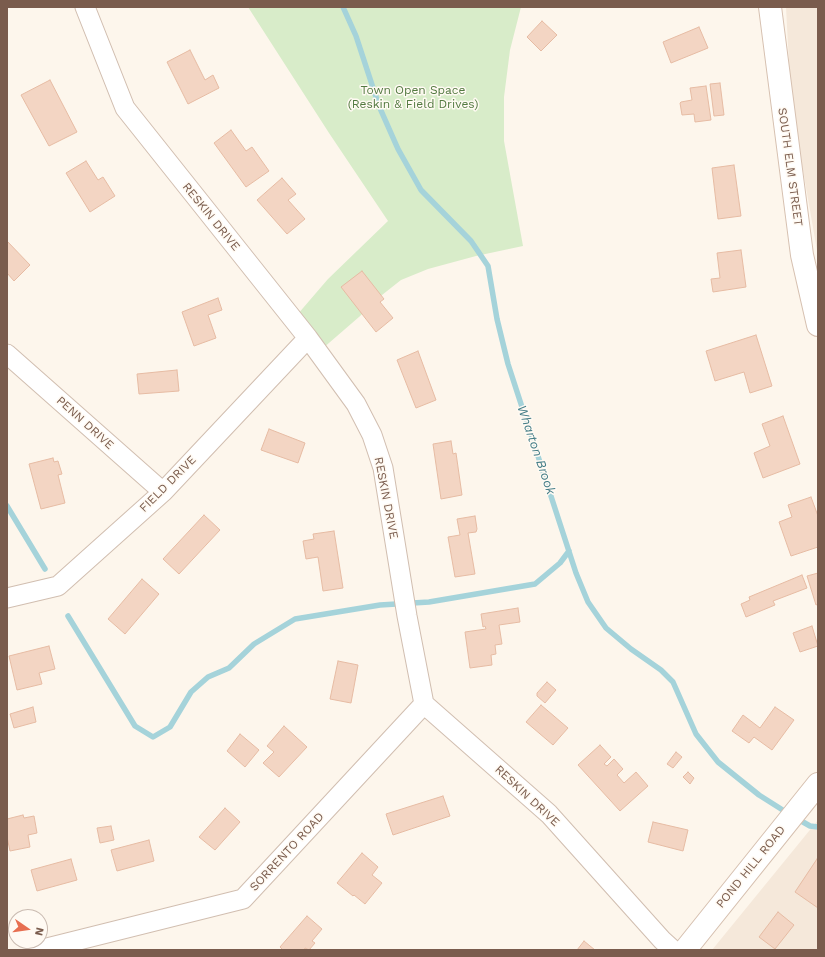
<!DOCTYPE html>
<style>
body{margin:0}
#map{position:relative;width:825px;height:957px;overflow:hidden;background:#fdf6ec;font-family:"Work Sans",sans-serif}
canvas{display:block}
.frame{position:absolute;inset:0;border:8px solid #7a5c4d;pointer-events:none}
.north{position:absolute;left:8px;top:909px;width:40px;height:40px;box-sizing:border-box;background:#fffaf3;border:1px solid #cabbb1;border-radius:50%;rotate:103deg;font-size:11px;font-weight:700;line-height:16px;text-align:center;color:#7a5c4d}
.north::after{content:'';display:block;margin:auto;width:14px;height:18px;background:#e76f51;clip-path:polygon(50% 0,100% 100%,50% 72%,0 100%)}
</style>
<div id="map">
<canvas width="825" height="957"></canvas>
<div class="frame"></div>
<div class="north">N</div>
</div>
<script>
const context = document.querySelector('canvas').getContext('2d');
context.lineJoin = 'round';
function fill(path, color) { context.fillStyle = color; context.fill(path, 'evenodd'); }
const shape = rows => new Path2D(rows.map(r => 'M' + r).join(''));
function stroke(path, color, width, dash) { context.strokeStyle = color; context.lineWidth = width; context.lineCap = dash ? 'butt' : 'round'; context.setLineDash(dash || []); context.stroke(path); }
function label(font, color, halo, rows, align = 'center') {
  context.font = font + ' "Work Sans",sans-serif'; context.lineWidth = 3; context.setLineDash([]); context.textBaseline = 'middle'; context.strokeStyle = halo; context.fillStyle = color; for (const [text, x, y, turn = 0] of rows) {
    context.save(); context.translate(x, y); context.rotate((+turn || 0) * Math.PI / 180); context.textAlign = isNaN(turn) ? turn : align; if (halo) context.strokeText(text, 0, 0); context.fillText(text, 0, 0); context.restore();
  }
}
const residential = shape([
 [786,7,818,7,818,256,791,102],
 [818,820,818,950,712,950]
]);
const green = shape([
 [248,7,521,7,510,50,504,97,504,141,523,246,476,256,428,269,401,280,382,295,359,317,322,349,291,322,328,279,388,221,329,133]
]);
const stream = shape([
 [343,7,356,36,379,106,398,149,421,190,471,241,488,266,497,319,508,364,576,573,588,602,606,628,631,649,661,670,673,682,696,734,718,762,759,795,789,814],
 [7,506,45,569],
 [68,616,135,726,153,737,170,727,191,692,208,677,229,668,254,644,295,619,380,605,429,602,535,584,560,563,569,551],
 [796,818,810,826,818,827]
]);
const building = shape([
 [542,21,557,35,541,51,527,37,542,21],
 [699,27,708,48,671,63,663,42,699,27],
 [190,50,205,80,213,75,219,88,188,104,167,62,190,50],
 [50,80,77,132,49,146,21,95,50,80],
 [720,83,724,115,714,116,710,84,720,83],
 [706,86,711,120,695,122,694,114,682,115,680,103,681,102,692,100,690,88,706,86],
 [231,130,246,151,252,147,269,171,246,187,214,143,231,130],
 [86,161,98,180,103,177,115,196,90,212,66,173,86,161],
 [734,165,741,216,718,219,712,168,734,165],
 [282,178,296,194,288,200,305,219,287,234,257,200,282,178],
 [7,241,30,265,14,281,7,273,7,241],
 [741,250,746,287,713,292,711,279,720,278,717,253,741,250],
 [362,271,384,299,380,302,393,318,376,332,341,287,362,271],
 [218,298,222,310,208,315,216,338,194,346,182,312,218,298],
 [756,335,772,386,750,393,744,372,715,381,706,351,756,335],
 [418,351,436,400,416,408,397,360,418,351],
 [177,370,179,391,139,394,137,374,177,370],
 [783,416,800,464,763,478,754,453,770,446,762,424,783,416],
 [269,429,305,443,298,463,261,450,269,429],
 [451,441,453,454,456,453,462,495,441,499,433,444,451,441],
 [53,458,54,462,58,461,62,474,58,475,65,503,41,509,29,464,53,458],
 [811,497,818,516,818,547,791,556,779,522,792,517,788,505,811,497],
 [204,515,220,530,179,574,163,559,204,515],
 [475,516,477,529,476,532,468,533,475,574,455,577,448,537,460,535,457,519,475,516],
 [334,531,343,588,323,591,318,557,306,559,303,541,314,539,313,534,334,531],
 [818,573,818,604,816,605,807,576,818,573],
 [802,575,807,588,773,601,775,605,746,617,741,604,750,600,749,597,802,575],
 [142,579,159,594,125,634,108,619,142,579],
 [518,608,520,622,499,625,502,644,495,645,496,654,491,655,492,665,470,668,465,632,486,629,485,626,483,627,481,614,518,608],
 [812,626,818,646,800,652,793,633,812,626],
 [49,646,55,669,39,673,42,684,17,690,9,656,49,646],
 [338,661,358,665,351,703,330,699,338,661],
 [547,682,556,690,545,703,537,696,537,693,547,682],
 [541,705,568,728,553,745,526,722,541,705],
 [33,707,36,722,14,728,10,714,33,707],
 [775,707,794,720,772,750,754,737,749,743,732,731,743,715,760,728,775,707],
 [284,726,307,747,279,777,263,763,274,752,267,746,284,726],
 [240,734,259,750,245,767,227,751,240,734],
 [600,745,611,757,604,764,607,766,614,759,623,769,617,775,624,783,636,772,648,786,620,811,578,765,600,745],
 [676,752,682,757,673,768,667,764,676,752],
 [688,772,694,778,690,784,683,777,688,772],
 [443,796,450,816,393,835,386,814,443,796],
 [225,808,240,822,215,850,199,837,225,808],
 [23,815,24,818,34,816,37,833,28,835,30,847,10,851,7,837,7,819,23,815],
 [653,822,688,830,683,851,648,842,653,822],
 [111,826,114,840,100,843,97,828,111,826],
 [149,840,154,861,117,871,111,850,149,840],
 [362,853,378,867,372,875,382,883,365,904,354,895,353,896,337,883,362,853],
 [71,859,77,880,37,891,31,870,71,859],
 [817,859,818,860,818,908,795,892,817,859],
 [778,912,794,925,775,949,759,937,778,912],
 [307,916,322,929,312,941,315,943,309,950,305,948,304,950,283,950,280,947,307,916],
 [584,941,595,950,577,950,584,941]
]);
const minor = shape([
 [85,7,125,108,308,338,356,404,372,435,383,468,407,616,424,704,549,814,662,940,673,950],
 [7,354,163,492],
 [7,598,58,586,163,492,308,338],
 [39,950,243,899,424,704]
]);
const secondary = shape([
 [770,7,802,255,818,325],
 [685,950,818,784]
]);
const parkNames = [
 ["Town Open Space",413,90],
 ["(Reskin & Field Drives)",413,104]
];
const streetNames = [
 ["SOUTH ELM STREET",790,167,82],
 ["RESKIN DRIVE",211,217,51],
 ["PENN DRIVE",85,423,42],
 ["FIELD DRIVE",168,484,-45],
 ["RESKIN DRIVE",386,498,79],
 ["RESKIN DRIVE",527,796,43],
 ["SORRENTO ROAD",287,852,-47],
 ["POND HILL ROAD",751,867,-51]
];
const waterNames = [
 ["Wharton Brook",536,450,71]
];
fill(residential, '#f5e8da');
fill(green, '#d8ecc9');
stroke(stream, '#a5d3da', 5.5);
fill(building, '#f3d5c3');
stroke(building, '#e6bba3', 1);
stroke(minor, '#d1beb0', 21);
stroke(secondary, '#d6c0b0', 24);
stroke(minor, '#fff', 19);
stroke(secondary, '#fff', 22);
label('12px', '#537a41', '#fffaf3', parkNames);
label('12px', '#7a5c4d', '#fffaf3', streetNames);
label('italic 13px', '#437c86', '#fffaf3', waterNames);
</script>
